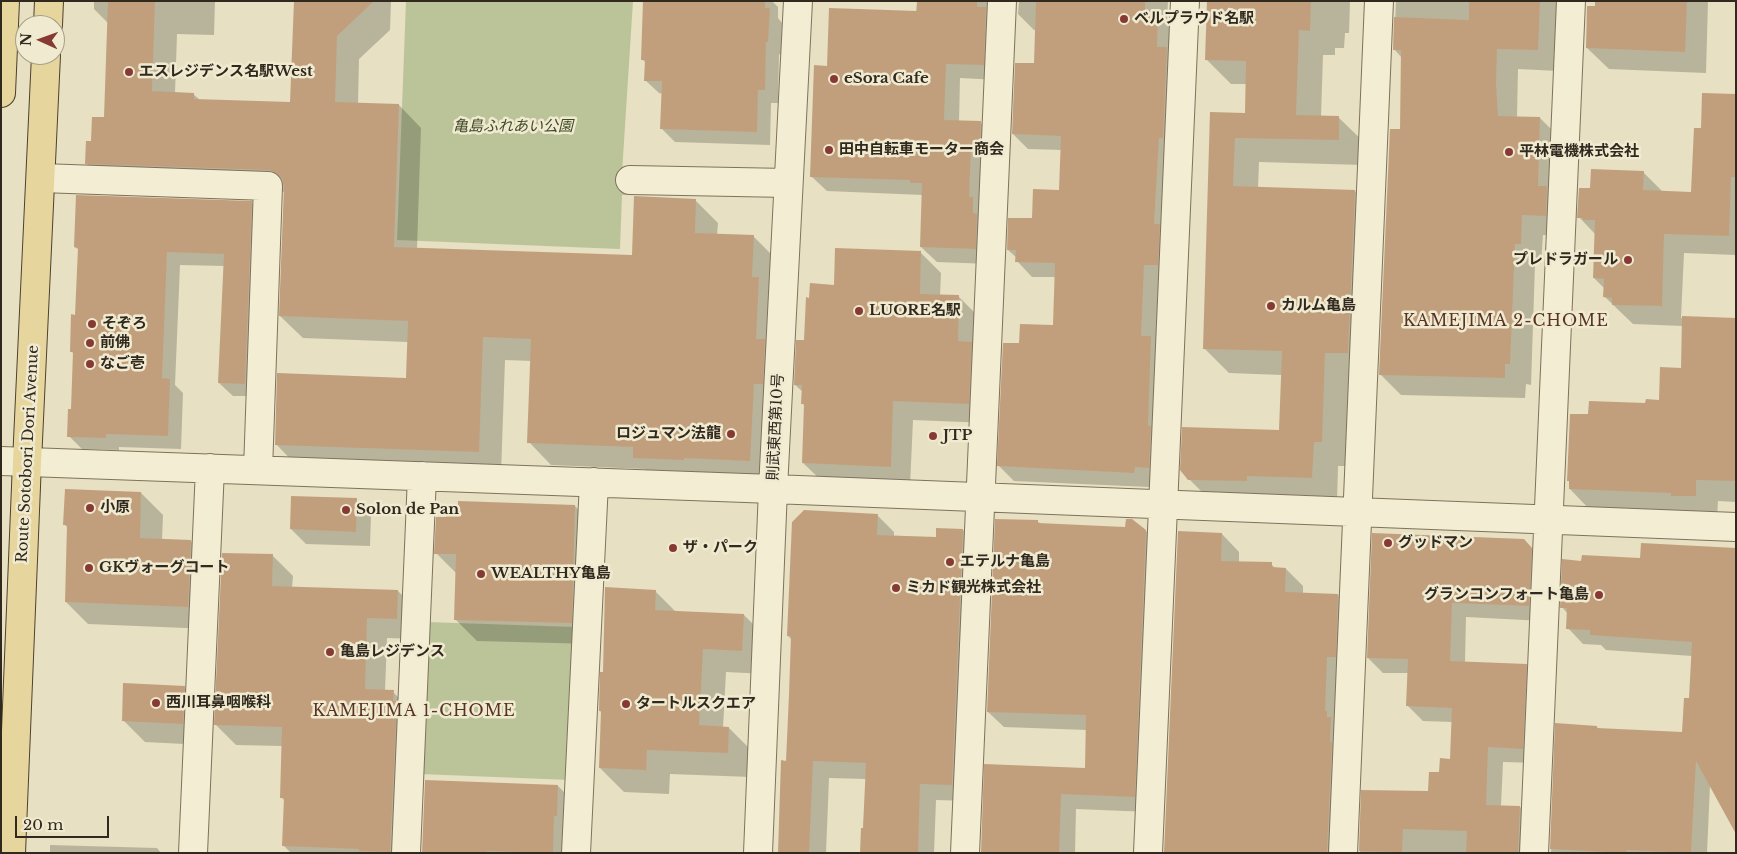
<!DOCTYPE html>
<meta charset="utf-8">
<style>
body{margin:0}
#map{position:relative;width:1737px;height:854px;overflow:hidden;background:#e7e0c2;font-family:"Libre Baskerville",serif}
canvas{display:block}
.frame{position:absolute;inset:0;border:2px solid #31291e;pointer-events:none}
.north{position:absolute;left:15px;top:15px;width:50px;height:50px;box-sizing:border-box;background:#f0ead1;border:1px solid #a49d89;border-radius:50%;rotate:272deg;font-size:14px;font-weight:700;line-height:20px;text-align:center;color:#31291e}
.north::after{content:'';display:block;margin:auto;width:18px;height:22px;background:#863a33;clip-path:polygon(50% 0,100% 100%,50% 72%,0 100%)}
.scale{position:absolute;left:15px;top:816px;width:94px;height:22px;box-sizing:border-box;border:2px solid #31291e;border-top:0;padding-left:6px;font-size:15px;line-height:18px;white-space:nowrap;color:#31291e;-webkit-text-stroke:4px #f0ead1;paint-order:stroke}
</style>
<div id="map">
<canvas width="1737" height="854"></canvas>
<div class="frame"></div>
<div class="north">N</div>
<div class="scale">20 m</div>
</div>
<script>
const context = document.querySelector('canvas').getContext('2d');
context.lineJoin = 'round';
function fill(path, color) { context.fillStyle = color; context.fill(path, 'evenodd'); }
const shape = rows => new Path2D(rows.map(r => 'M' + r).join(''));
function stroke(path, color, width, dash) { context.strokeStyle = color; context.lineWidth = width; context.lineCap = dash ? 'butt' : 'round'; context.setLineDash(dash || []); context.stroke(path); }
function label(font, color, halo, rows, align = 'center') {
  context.font = font + ' "Libre Baskerville","Noto Sans JP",serif'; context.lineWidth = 5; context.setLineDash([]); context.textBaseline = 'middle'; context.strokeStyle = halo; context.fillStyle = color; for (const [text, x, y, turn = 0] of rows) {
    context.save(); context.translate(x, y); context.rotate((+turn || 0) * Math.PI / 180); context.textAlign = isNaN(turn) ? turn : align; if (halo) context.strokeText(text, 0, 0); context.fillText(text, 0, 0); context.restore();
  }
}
const green = shape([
 [406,1,633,1,622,173,628,173,628,195,622,195,620,249,397,240],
 [426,622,575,627,570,780,420,774]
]);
const shadow = shape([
 [94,1,215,1,214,35,177,34,175,93,193,94,200,100,291,103,295,1,391,1,390,30,359,59,358,104,399,105,421,128,417,249,633,257,695,200,718,223,717,235,754,237,776,259,772,483,656,480,645,469,551,465,529,442,532,361,505,360,501,474,298,467,276,444,407,379,408,342,303,338,280,316,285,192,109,186,86,163,92,142,105,119,108,23,94,9],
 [644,1,772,1,778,7,778,18,782,23,781,55,779,54,778,103,771,103,770,145,675,142,661,128,663,94,659,93,645,80,646,63,642,59],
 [917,1,1014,1,998,80,960,78,959,122,981,123,996,138,990,264,937,262,921,247,923,195,827,191,811,176,828,67,916,12],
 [1019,1,1168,1,1167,21,1173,26,1173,280,1159,279,1156,343,1165,352,1164,482,1149,482,1149,487,1014,481,999,466,1020,345,1054,326,1056,277,1032,277,1017,261,1017,258,1008,250,1060,191,1062,150,1028,149,1013,134,1035,65,1037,30,1034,30,1018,14],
 [1208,1,1350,1,1349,33,1345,33,1344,48,1335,48,1335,55,1323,55,1321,117,1339,118,1364,142,1363,165,1259,162,1258,188,1355,191,1380,216,1373,378,1349,377,1346,466,1338,466,1337,502,1214,504,1189,479,1281,431,1282,375,1229,373,1204,348,1211,113,1246,114,1247,84,1231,84,1206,59],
 [1396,1,1565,1,1558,71,1518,69,1517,117,1540,118,1561,139,1566,236,1543,235,1541,264,1535,264,1531,385,1526,384,1525,398,1401,395,1380,374,1401,130,1402,58,1394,49],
 [1597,1,1708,1,1706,73,1609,69,1587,48],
 [1736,95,1736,255,1684,253,1681,318,1736,320,1736,502,1718,501,1717,517,1591,511,1570,489,1590,416,1660,401,1682,369,1683,326,1633,324,1605,297,1605,289,1594,278,1595,234,1579,217,1592,189,1643,172,1663,192,1693,193,1702,129],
 [251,202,264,215,258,396,233,396,219,383,225,266,180,265,175,385,183,393,181,449,119,447,119,450,82,449,69,436,73,410,75,355,71,351,76,316,79,250,75,247],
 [921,253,941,273,940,296,959,297,979,317,988,423,913,420,910,486,823,482,803,463,805,406,802,403,803,392,795,385,805,342,835,286],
 [141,493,163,515,162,540,191,541,213,563,210,629,88,624,66,602,69,529,65,525],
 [356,500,371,515,370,546,306,544,291,529],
 [575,506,596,528,593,644,477,641,455,619,457,574,436,553],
 [877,515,894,532,894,536,937,538,963,530,980,546,969,801,936,800,934,853,862,853,866,779,829,778,826,853,779,853,788,762,792,640,788,636],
 [1037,521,1041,524,1146,531,1161,546,1150,812,1076,809,1075,853,982,853,1086,770,1087,730,1004,727,988,712],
 [1222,534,1239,552,1239,562,1271,564,1276,569,1286,569,1303,586,1303,594,1338,595,1355,613,1345,853,1164,853],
 [1523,540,1538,555,1544,621,1466,617,1465,663,1526,665,1541,680,1537,763,1503,762,1501,806,1520,807,1535,822,1534,853,1360,853,1363,791,1430,792,1441,773,1452,760,1453,722,1423,721,1408,706,1409,673,1383,673,1368,658],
 [1736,549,1710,785,1707,853,1551,853,1556,725,1597,727,1599,729,1683,733,1690,700,1692,656,1606,650,1601,645,1583,644,1568,628,1568,614,1562,607,1582,562,1642,559],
 [273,556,293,576,292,588,398,591,418,611,417,639,387,638,385,691,393,692,413,712,411,853,291,853,283,845,285,801,281,797,283,746,236,745,216,725],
 [606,589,655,591,677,613,744,615,768,639,766,674,726,672,723,728,729,728,753,752,751,777,670,774,669,794,624,792,600,768,602,713,600,711,604,674],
 [184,687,206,709,204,745,145,742,123,720],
 [558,786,574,802,572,853,423,853],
 [50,845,157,848,161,853,50,853]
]);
const building = shape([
 [108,1,155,1,152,91,194,93,194,99,290,102,294,1,374,1,337,36,335,102,399,104,394,247,632,255,634,196,696,199,695,233,754,235,752,277,759,277,756,339,765,339,763,384,754,384,750,461,684,458,684,460,633,458,633,447,527,443,531,339,483,337,479,452,275,445,277,373,406,378,408,321,279,316,284,187,282,178,276,173,269,170,85,164,86,141,91,141,92,117,104,117],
 [643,1,765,1,765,8,770,8,768,42,766,42,765,90,758,90,757,132,660,129,662,81,644,81,645,60,641,60],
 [917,1,977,1,977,7,986,7,984,65,946,64,944,120,981,121,980,147,971,146,969,197,973,197,973,213,977,214,976,249,920,247,922,183,910,183,910,180,810,177,814,65,827,66,829,8,917,11],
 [1036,1,1145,2,1145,10,1158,10,1157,47,1167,47,1163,138,1159,138,1154,224,1160,224,1158,265,1144,265,1141,336,1151,336,1148,426,1151,426,1149,468,1135,467,1134,473,997,466,1003,343,1019,343,1020,324,1053,325,1055,263,1015,262,1016,250,1007,250,1008,218,1032,218,1033,189,1059,190,1061,136,1012,134,1015,63,1034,63],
 [1207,1,1311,1,1310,31,1299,30,1296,115,1339,116,1339,140,1235,138,1233,186,1355,190,1348,353,1325,353,1322,442,1314,442,1312,478,1247,476,1247,481,1188,480,1180,470,1182,427,1279,430,1282,351,1203,349,1210,112,1245,113,1246,61,1205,60],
 [1469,1,1540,1,1538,50,1497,49,1496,83,1498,116,1540,117,1538,186,1547,186,1546,216,1522,215,1521,244,1515,244,1510,364,1505,364,1505,378,1379,375,1390,129,1400,129,1401,50,1393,50,1394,17,1469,20],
 [1595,1,1687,1,1685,52,1586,48,1587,6,1595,6],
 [1702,93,1736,94,1736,177,1731,177,1729,236,1664,234,1662,306,1612,305,1612,298,1603,297,1604,279,1593,278,1595,220,1583,220,1583,218,1577,218,1579,188,1590,188,1591,169,1644,171,1643,190,1691,192,1694,128,1701,128],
 [76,195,252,201,245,384,218,383,224,254,167,252,162,378,170,379,168,436,106,434,106,438,67,437,68,409,71,409,73,352,70,352,71,314,75,315,78,248,74,247],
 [835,248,921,251,920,294,959,295,958,341,972,342,969,404,893,401,891,467,802,463,804,404,801,404,802,385,794,385,796,340,804,340,806,297,809,298,810,283,834,285],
 [1682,316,1736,318,1736,481,1696,480,1696,496,1671,496,1671,493,1569,489,1569,481,1567,481,1570,414,1588,414,1589,401,1645,403,1646,399,1659,400,1660,367,1681,368],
 [65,489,141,492,140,538,191,540,188,607,65,602,67,525,63,525],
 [291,496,357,498,356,532,290,529],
 [458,501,575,505,572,623,454,620,456,554,434,554,436,517,446,517,446,505,458,505],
 [804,510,878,514,877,535,936,537,936,528,963,529,952,785,920,784,918,853,860,853,861,828,863,828,866,763,813,761,809,853,778,853,781,760,786,761,789,695,791,636,787,636,792,522],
 [995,519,1038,520,1038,523,1125,527,1126,519,1132,519,1146,530,1135,797,1061,794,1059,853,981,853,984,764,1085,768,1086,715,987,712],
 [1178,531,1222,533,1221,561,1272,562,1272,567,1286,568,1285,592,1338,594,1336,657,1327,657,1325,711,1327,711,1327,717,1331,717,1330,742,1332,742,1327,853,1164,853],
 [1372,533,1524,539,1532,548,1529,606,1452,603,1450,661,1527,664,1523,749,1488,747,1486,805,1520,806,1518,853,1466,853,1467,831,1403,829,1402,852,1359,851,1361,790,1428,791,1429,772,1439,772,1440,758,1450,759,1452,708,1406,706,1408,659,1367,658],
 [1641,543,1736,548,1736,834,1696,761,1691,853,1627,850,1627,853,1550,849,1555,723,1597,726,1597,728,1682,732,1684,698,1689,698,1692,642,1590,635,1590,630,1566,629,1567,608,1560,608,1562,559,1581,561,1582,555,1640,558],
 [222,553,273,554,272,586,398,590,397,619,367,618,365,689,394,690,393,701,397,701,390,852,359,851,359,849,282,846,284,798,280,798,282,727,214,725],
 [605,587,656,590,655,610,744,614,742,651,703,649,699,725,729,727,728,753,647,750,646,770,599,768,601,711,599,711,600,672,603,672],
 [123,683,185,686,183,724,122,721],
 [425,780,558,785,557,816,554,816,553,853,487,851,487,853,422,853]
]);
const minor = shape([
 [41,178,268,186,258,470],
 [630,180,788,183],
 [1,461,773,489,1736,527],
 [193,853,210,468],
 [406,853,422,476],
 [576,853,594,482],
 [758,853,773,489,798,1],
 [965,853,1002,1],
 [1148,853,1185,1],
 [1343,853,1379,1],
 [1534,853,1571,1]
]);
const major = shape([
 [48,25,49,1],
 [1,93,5,1],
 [11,853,27,462,46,55]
]);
const markers = [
 [1124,19,5,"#863a33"],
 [129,72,5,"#863a33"],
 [834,79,5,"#863a33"],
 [829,150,5,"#863a33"],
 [1509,152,5,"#863a33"],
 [1628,260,5,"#863a33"],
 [1271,306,5,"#863a33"],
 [859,311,5,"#863a33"],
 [92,324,5,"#863a33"],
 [90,343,5,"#863a33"],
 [90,364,5,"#863a33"],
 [731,434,5,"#863a33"],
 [933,436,5,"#863a33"],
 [90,508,5,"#863a33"],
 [346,510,5,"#863a33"],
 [1388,543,5,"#863a33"],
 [673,548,5,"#863a33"],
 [950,562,5,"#863a33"],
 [89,568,5,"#863a33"],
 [481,574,5,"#863a33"],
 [896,588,5,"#863a33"],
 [1599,595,5,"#863a33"],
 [330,652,5,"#863a33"],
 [156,703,5,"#863a33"],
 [626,704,5,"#863a33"]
];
const poiNames = [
 ["ベルプラウド名駅",1134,19],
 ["エスレジデンス名駅West",139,72],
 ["eSora Cafe",844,79],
 ["田中自転車モーター商会",839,150],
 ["平林電機株式会社",1519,152],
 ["プレドラガール",1618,260,"right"],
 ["カルム亀島",1281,306],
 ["LUORE名駅",869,311],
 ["そぞろ",102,324],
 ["前佛",100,343],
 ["なご壱",100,364],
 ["ロジュマン法龍",721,434,"right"],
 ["JTP",943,436],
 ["小原",100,508],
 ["Solon de Pan",356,510],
 ["グッドマン",1398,543],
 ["ザ・パーク",683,548],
 ["エテルナ亀島",960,562],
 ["GKヴォーグコート",99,568],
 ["WEALTHY亀島",491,574],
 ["ミカド観光株式会社",906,588],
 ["グランコンフォート亀島",1589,595,"right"],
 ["亀島レジデンス",340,652],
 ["西川耳鼻咽喉科",166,703],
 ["タートルスクエア",636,704]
];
const parkNames = [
 ["亀島ふれあい公園",513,127]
];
const streetNames = [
 ["則武東西第10号",776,427,-87],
 ["Route Sotobori Dori Avenue",28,454,-87]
];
const neighbourhoodNames = [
 ["KAMEJIMA 2-CHOME",1506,321],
 ["KAMEJIMA 1-CHOME",414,711]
];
fill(green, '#bbc498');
fill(shadow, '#0003');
fill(building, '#c19f7d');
stroke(minor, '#7f725c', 30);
stroke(major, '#4d402f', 30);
stroke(minor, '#f3edd4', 28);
stroke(major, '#e6d69e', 28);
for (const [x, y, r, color] of markers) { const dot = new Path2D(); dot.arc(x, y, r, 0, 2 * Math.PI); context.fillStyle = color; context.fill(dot); stroke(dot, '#f0ead1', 2); }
label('bold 15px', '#31291e', '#f0ead1', poiNames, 'left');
label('italic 15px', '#3e4a27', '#f0ead1', parkNames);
label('15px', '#31291e', '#f0ead1', streetNames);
context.letterSpacing = '1px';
label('16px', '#583323', '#f0ead1', neighbourhoodNames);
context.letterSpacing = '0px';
</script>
